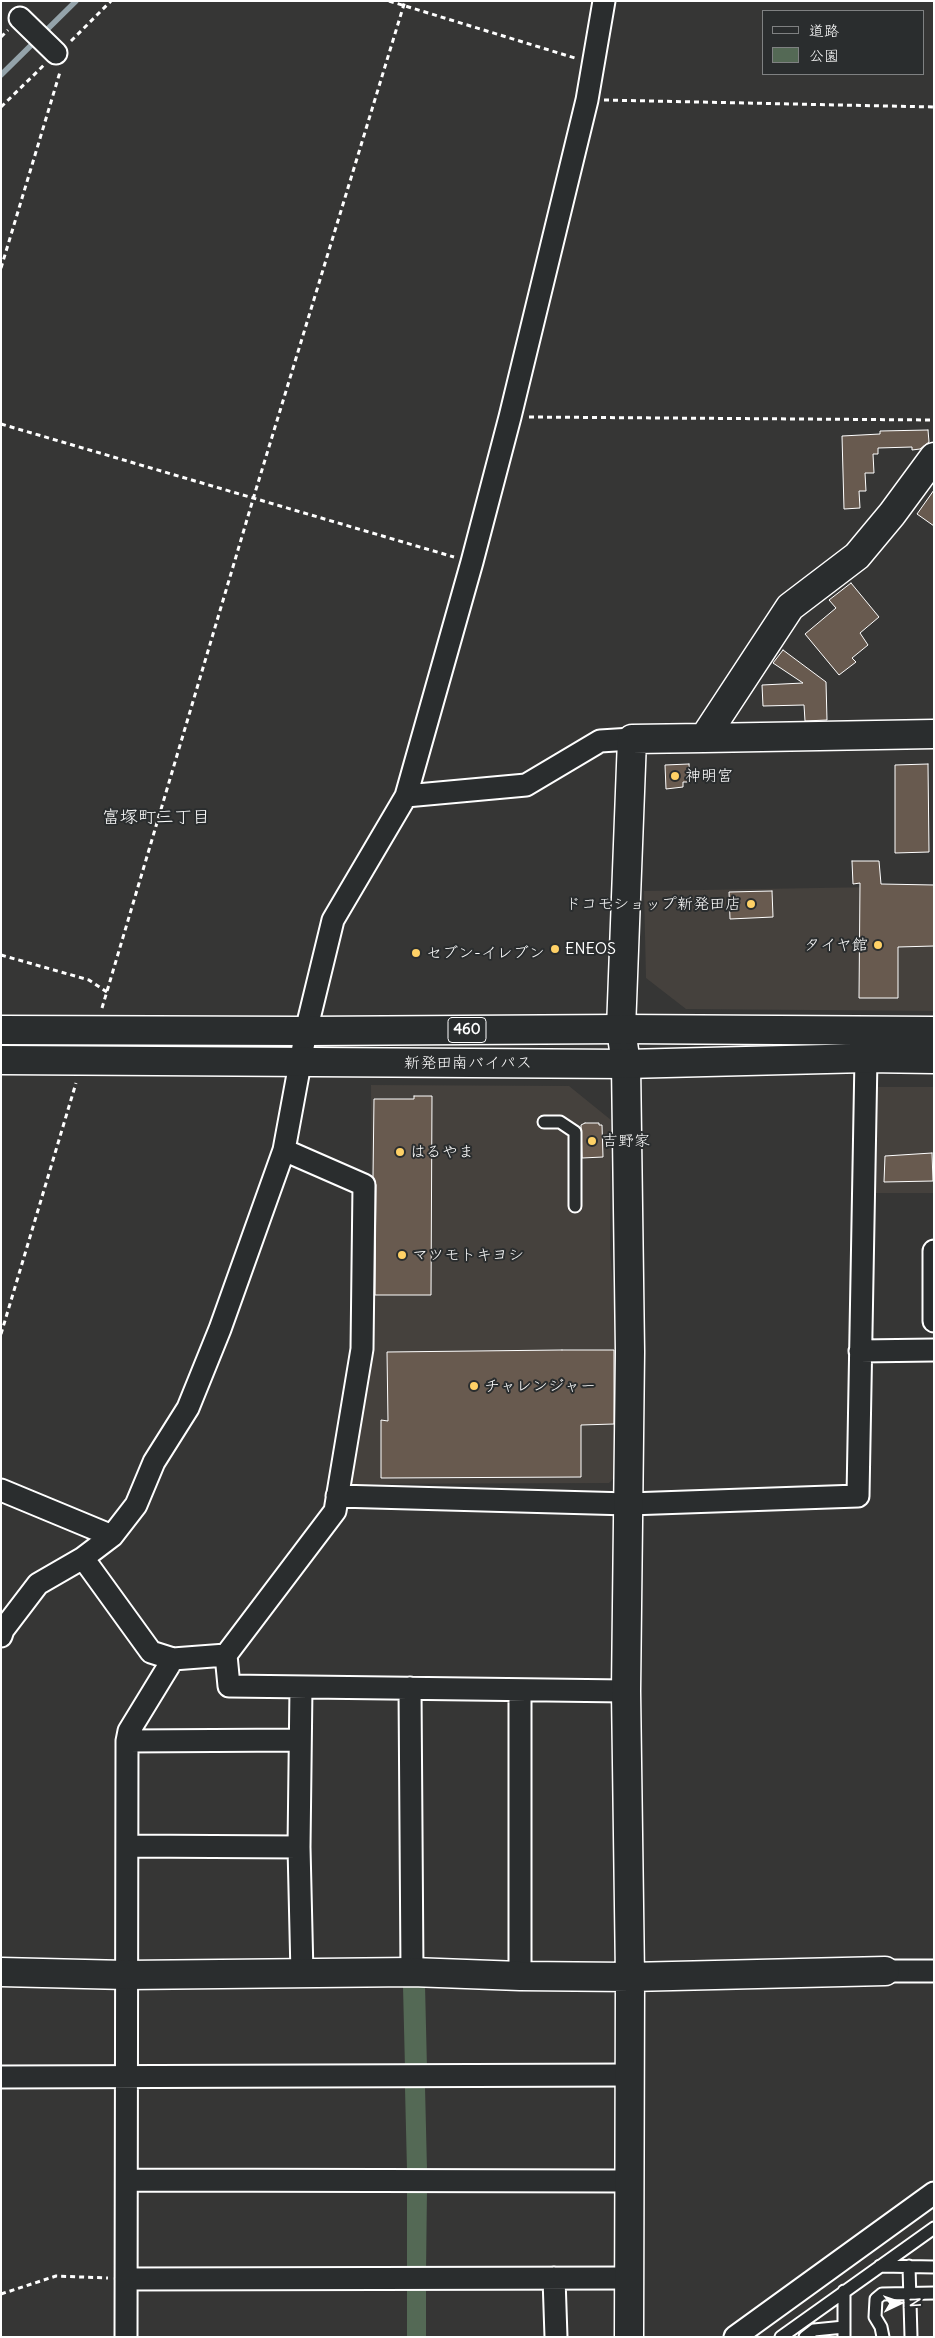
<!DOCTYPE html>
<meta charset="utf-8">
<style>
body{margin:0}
#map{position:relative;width:935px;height:2338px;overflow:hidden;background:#363635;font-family:Delius,"Klee One",sans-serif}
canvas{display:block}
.frame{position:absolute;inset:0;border:2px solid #fff;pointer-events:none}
.legend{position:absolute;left:762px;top:10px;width:162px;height:65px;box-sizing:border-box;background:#2a2d2e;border:1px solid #7f8182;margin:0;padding:6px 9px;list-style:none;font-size:15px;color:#fff}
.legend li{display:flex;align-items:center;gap:10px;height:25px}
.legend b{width:25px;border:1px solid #7f8182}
.north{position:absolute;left:875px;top:2278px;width:50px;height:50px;-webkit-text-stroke:4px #2a2d2e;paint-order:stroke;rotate:87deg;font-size:14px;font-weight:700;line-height:20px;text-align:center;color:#fff}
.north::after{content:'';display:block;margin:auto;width:18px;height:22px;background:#fff;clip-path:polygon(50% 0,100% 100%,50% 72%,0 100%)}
</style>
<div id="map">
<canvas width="935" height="2338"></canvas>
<div class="frame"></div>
<ul class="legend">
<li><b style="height:6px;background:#2a2d2e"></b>道路</li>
<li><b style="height:14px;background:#546955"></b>公園</li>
</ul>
<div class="north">N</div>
</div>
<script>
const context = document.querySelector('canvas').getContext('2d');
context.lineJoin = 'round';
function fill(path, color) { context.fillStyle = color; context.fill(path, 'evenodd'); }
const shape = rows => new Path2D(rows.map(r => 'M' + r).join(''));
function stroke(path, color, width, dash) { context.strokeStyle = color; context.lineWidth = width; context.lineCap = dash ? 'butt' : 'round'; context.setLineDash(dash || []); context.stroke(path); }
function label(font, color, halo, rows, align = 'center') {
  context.font = font + ' Delius,"Klee One",sans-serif'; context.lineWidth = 4; context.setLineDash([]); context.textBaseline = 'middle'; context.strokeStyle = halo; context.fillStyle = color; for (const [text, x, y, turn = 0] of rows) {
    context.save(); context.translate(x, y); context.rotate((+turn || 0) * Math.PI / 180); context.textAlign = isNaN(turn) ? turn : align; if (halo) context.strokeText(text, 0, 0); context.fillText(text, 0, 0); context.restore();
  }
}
const built = shape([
 [934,886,934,1011,686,1009,646,978,644,891],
 [371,1085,569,1086,611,1120,610,1248,618,1355,618,1474,609,1483,347,1484,372,1303],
 [873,1087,934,1087,934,1193,874,1193]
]);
const green = shape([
 [425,1985,427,2069,405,2069,403,1986],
 [425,2087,427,2170,407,2170,405,2088],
 [407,2188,427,2188,426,2272,407,2272],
 [407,2289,426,2289,426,2337,407,2337]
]);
const stream = shape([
 [1,75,76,1]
]);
const building = shape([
 [928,430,929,442,920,449,912,450,912,447,878,448,878,454,873,454,874,473,865,473,866,491,859,491,860,508,844,509,842,436,880,434,880,431,928,430],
 [934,490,934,526,917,514,934,490],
 [851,583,879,617,860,633,868,645,852,658,856,662,839,675,805,634,836,608,829,600,851,583],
 [783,650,826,682,827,720,805,721,804,705,763,706,762,685,803,683,773,663,783,650],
 [689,764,690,782,683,782,683,787,666,789,665,765,689,764],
 [928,764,929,852,895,853,895,765,928,764],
 [852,861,879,861,881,884,934,885,934,946,898,947,898,998,859,998,860,883,853,884,852,861],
 [772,891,773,917,730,919,729,892,772,891],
 [414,1096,432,1096,431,1295,375,1295,376,1185,373,1177,374,1099,414,1099,414,1096],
 [585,1123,599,1123,599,1125,602,1125,603,1157,582,1158,581,1125,585,1123],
 [932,1153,933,1181,884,1182,885,1156,932,1153],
 [562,1350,614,1350,614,1424,581,1425,581,1477,381,1478,381,1420,388,1421,387,1352,562,1350]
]);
const path = shape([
 [389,1,575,58],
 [1,37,8,30],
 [71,41,111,1],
 [604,100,934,107],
 [1,107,44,65],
 [1,268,60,72],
 [529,417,934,420],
 [1,424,454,557],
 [1,955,89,980,107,992],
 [102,1008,254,496,405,1],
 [1,1334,76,1083],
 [1,2294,56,2276,108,2278]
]);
const lane = shape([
 [544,1122,560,1122,575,1132,575,1206],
 [880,2266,934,2267],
 [909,2266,911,2337],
 [844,2291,844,2337],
 [781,2337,934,2228],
 [805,2337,814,2330,844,2327],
 [883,2337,881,2327,875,2317,876,2299,882,2294,934,2293]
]);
const street = shape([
 [20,18,56,53],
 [406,796,526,785,600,741,632,739],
 [284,1150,364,1185,362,1349,335,1511,226,1655,229,1686,626,1691],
 [934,1251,934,1321],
 [860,1351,934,1350],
 [1,1490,112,1536],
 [337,1496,629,1504,858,1496,866,1058],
 [83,1558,151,1652,173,1659,226,1655],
 [1,1636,3,1630,38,1584,83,1558,112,1536,136,1505,154,1462,188,1408,220,1329,284,1150,306,1031,333,920,406,796,472,562,510,417,587,100,604,1],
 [301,1687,299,1847,302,1974],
 [410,1688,412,1972],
 [127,1741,300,1740],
 [127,1846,299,1847],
 [885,1971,934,1971],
 [520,1976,520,1690],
 [1,2077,630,2075],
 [127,2180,629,2181],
 [554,2278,556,2337],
 [126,2279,629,2278],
 [126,2337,127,1741,129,1731,173,1659],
 [735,2337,934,2193]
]);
const secondary = shape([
 [704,738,934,734],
 [1,1972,126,1975,412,1972,520,1976,630,1977,885,1971],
 [629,2337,630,1977,626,1691,630,1352,626,1064,621,1029,632,739,704,738,790,607,857,556,892,514,934,457]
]);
const highway = shape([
 [1,1030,306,1031,621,1029,934,1031],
 [1,1060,626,1064,866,1058,934,1059]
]);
const markers = [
 [675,776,5,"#ffd166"],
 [751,904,5,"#ffd166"],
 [878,945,5,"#ffd166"],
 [555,949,5,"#ffd166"],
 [416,953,5,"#ffd166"],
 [592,1141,5,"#ffd166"],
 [400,1152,5,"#ffd166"],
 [402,1255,5,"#ffd166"],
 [474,1386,5,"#ffd166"]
];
const shields = [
 [467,1030,38]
];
const shieldNames = [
 ["460",467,1030]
];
const poiNames = [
 ["神明宮",685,776],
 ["ドコモショップ新発田店",741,904,"right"],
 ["タイヤ館",868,945,"right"],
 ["ENEOS",565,949],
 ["セブン-イレブン",426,953],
 ["吉野家",602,1141],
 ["はるやま",410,1152],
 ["マツモトキヨシ",412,1255],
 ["チャレンジャー",484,1386]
];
const streetNames = [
 ["新発田南バイパス",468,1063]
];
const neighbourhoodNames = [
 ["富塚町三丁目",156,818]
];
fill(built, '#45413d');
fill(green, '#546955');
stroke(stream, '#94a3aa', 5.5);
fill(building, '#685a4f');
stroke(building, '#fff', 1);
stroke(lane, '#fff', 15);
stroke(street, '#fff', 25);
stroke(secondary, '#fff', 31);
stroke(highway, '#fff', 31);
stroke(path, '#fff', 3, [5, 4]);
stroke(lane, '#2a2d2e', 11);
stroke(street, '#2a2d2e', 21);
stroke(secondary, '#2a2d2e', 28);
stroke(highway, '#2a2d2e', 28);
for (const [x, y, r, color] of markers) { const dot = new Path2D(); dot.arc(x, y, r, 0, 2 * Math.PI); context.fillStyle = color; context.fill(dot); stroke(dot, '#2a2d2e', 2); }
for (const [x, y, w] of shields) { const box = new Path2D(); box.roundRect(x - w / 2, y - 12.5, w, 25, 4); context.fillStyle = '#2a2d2e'; context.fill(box); stroke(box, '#fff', 1); }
label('bold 15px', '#fff', null, shieldNames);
label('16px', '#fff', '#2a2d2e', poiNames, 'left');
label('16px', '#fff', '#2a2d2e', streetNames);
label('18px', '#fff', '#2a2d2e', neighbourhoodNames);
</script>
